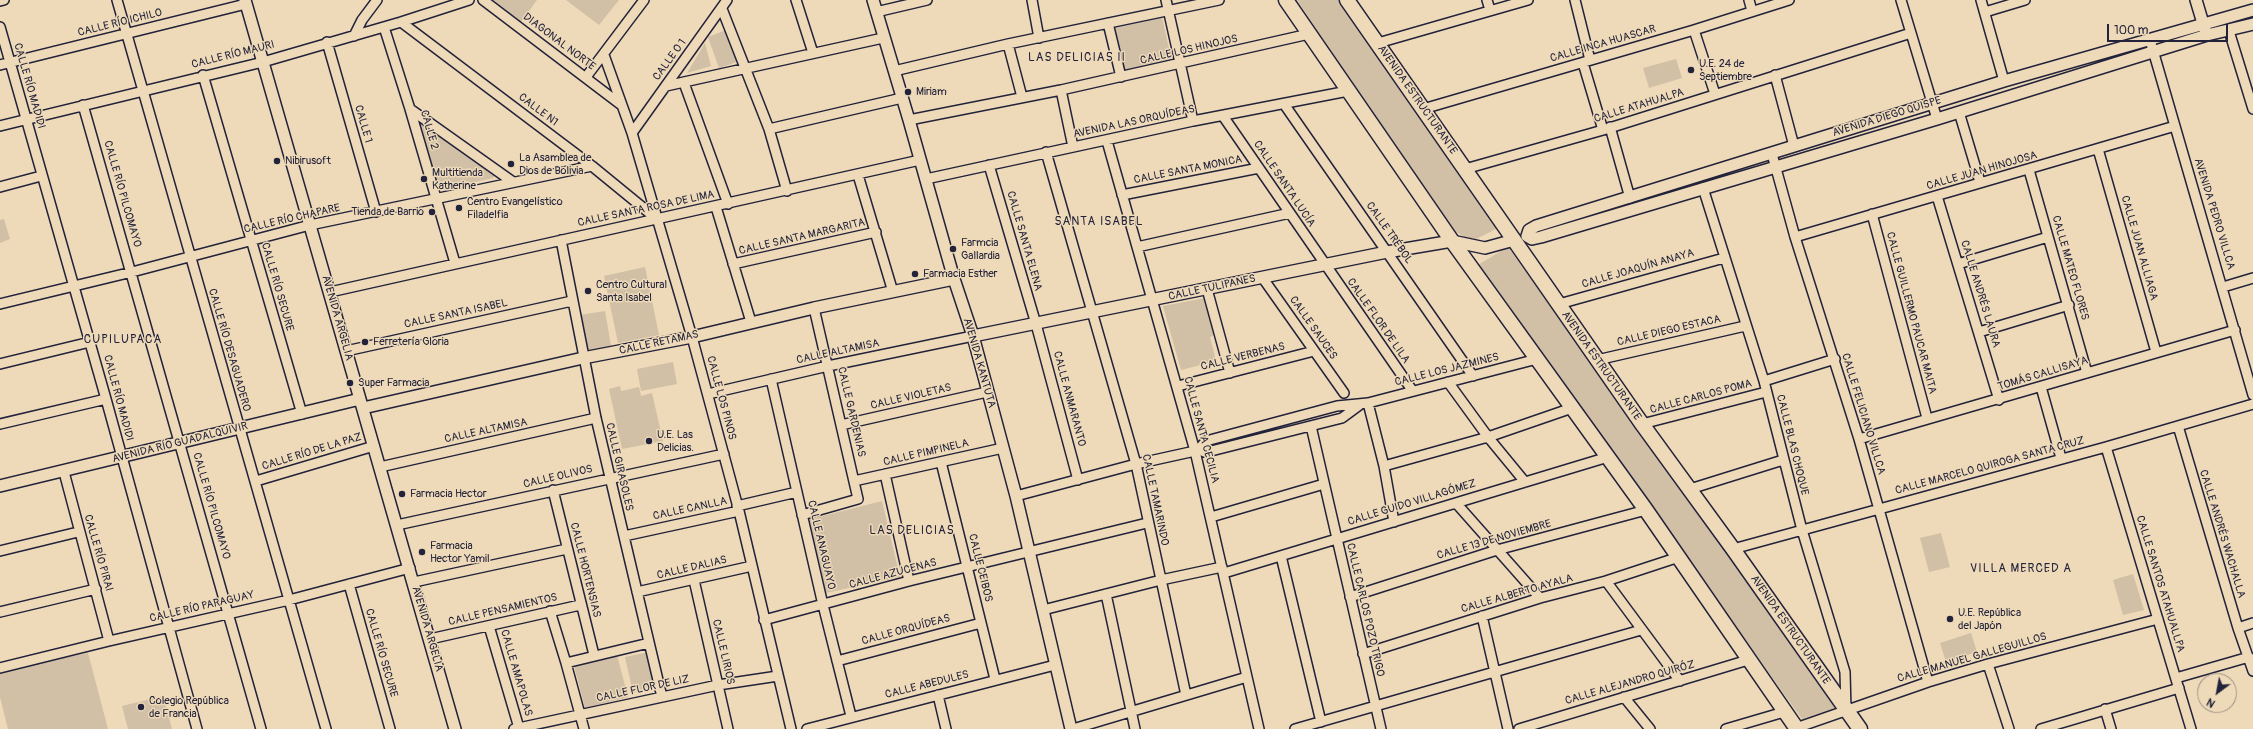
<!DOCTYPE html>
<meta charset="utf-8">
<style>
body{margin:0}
#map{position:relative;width:2253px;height:729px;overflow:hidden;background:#eedab8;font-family:Pangolin,sans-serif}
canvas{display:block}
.north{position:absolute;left:2197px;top:673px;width:40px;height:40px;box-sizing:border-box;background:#eedab8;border:1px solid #9c9086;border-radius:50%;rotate:212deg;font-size:11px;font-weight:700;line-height:16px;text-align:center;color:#22223b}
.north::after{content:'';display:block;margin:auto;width:14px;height:18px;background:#22223b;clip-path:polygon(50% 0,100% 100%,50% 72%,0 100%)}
.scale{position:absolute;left:2107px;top:24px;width:121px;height:18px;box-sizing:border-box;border:2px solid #22223b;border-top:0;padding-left:5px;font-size:12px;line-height:14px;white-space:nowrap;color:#22223b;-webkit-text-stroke:3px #eedab8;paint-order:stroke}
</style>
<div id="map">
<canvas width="2253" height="729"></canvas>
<div class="north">N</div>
<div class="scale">100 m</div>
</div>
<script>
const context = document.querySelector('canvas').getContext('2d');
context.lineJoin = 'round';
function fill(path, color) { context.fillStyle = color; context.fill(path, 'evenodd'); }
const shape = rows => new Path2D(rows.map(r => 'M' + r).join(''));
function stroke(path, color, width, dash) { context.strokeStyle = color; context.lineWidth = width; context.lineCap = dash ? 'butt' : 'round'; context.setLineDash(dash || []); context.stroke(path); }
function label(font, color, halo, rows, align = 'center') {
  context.font = font + ' Pangolin,sans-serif'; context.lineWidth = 3; context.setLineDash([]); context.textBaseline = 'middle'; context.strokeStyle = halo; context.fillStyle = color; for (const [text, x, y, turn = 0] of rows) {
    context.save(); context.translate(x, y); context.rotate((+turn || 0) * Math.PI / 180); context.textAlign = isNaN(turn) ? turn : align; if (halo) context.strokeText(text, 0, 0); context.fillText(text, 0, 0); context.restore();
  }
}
const green = shape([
 [491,0,537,0,521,22],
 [566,0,619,0,599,25],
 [1297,0,1339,0,1498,228,1476,239,1465,237,1454,231],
 [1162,17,1172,62,1123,71,1114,27],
 [726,30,737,62,719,68,708,37],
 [705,43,711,66,687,73],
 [1676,59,1682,78,1649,88,1643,68],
 [427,124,488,169,495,175,493,178,443,189,438,186,421,125],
 [4,219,10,239,0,243,0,220],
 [1508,247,1837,707,1802,719,1476,266],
 [645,267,659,335,618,343,604,276],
 [1205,298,1218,333,1210,337,1216,361,1181,370,1163,306],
 [605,311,611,346,587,351,580,315],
 [673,362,677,384,641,391,637,369],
 [620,386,621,391,639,387,641,396,652,393,663,441,622,449,609,389],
 [882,501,900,577,826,593,807,520],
 [1941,533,1950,567,1929,572,1920,538],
 [2133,574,2144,610,2123,615,2113,580],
 [1971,633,1977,652,1946,662,1940,643],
 [649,652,657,688,633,693,625,657],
 [88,653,108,729,8,729,0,697,0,671],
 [617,655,628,697,585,708,574,666],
 [163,696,172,729,128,729,122,706]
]);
const minor = shape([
 [117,0,326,729],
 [483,0,620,104],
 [796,0,813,53],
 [1032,0,1039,38],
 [1166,0,1193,121],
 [1487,0,1490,10],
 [1575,0,1590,60],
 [1749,0,1752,11],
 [1901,0,1937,119],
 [1981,0,2004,81],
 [0,1,4,0],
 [722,9,769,129,787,191],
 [876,12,927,0],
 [1985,12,2025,0],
 [401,22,592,166,658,220],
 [1108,23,1121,77],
 [0,27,106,399,197,729],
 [384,27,410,109,455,263],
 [1694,30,1715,94],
 [2229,31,2253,109],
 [354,36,362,20,377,0],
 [2150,40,2253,395],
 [327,42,376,212],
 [1378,43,1528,0],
 [1008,44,1022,97],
 [604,55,632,133,692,337,739,511,791,729],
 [1583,63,1603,130],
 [0,65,246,4],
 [894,71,1008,44,1219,0],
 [203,75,302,414],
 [1775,75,1794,146],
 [586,77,644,0],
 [684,83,728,204],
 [666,86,883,38],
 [1061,90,1073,147],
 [1284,104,1473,376],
 [83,105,261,729],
 [410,109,513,182],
 [1423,109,1694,30,1789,0],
 [1959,112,1980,182],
 [1223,116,1412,390],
 [909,120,1061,90,1309,34],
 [0,126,263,62,401,22,469,0],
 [1610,127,1630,198],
 [769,129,902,98],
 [632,133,727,0],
 [1107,141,1195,451,1259,729],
 [2098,149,2156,352],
 [1046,152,1136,464,1186,695],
 [1772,154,1795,237,1859,439,1928,682],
 [989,165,1036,324,1078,480],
 [1465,169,1603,130,1911,33],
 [2029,170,2087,373],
 [858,175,893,292],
 [926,179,1193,121,1348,91],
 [0,187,41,176],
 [1703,188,1764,381,1802,530,1845,672,1846,710],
 [1122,195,1259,168],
 [1937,196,1999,400],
 [716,207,751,322],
 [1872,214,1927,418],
 [1795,237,2175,126],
 [561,240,596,418,662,697],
 [1137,247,1290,213],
 [733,264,876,232],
 [1958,264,2048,237],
 [1262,277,1344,393],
 [2223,287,2253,278],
 [1207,289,1230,373],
 [330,292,920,160],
 [0,304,132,272,310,225,592,166],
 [1559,304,1724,258],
 [1979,332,2069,305],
 [346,351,572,301],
 [1597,360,1745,326],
 [0,364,90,342],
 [771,379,823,605,851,716],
 [1764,381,1835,359],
 [1448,382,1488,437,1525,482],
 [1178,386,1314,351],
 [2041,387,2061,458],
 [708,394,828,366,973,336],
 [1368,403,1384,466,1394,522],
 [0,424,106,399],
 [1642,424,1766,392],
 [841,425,987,392],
 [1311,426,1381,729],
 [2178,426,2238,628,2253,671],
 [1859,439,2235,330],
 [2106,447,2191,729],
 [1199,449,1204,452,1211,451,1342,418,1361,404],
 [941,462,995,679],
 [1384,466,1488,437,1572,408],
 [380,467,596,418],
 [64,472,109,641],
 [885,474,909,581],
 [256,481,374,446],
 [854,481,1003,448],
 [1690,489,1783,460],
 [553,490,594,655],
 [1016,496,1136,464,1195,451,1199,449,1206,441,1337,406,1368,403,1537,359],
 [1456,503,1540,598],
 [737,506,797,492],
 [802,515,858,499,814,308],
 [1211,517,1324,484],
 [397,525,724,454],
 [624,536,739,511],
 [1733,549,2106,447,2253,404],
 [0,551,78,532],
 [1281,556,1321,722],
 [1224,573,1608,457],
 [694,580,728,729],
 [1606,581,1680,681],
 [414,582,567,549],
 [349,584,390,729],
 [637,592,752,566],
 [1106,594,1135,729],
 [1350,597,1497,550,1646,510],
 [1043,610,1161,580,1222,567],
 [550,611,566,663,584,729],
 [0,612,96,589],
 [1482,616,1508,729],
 [764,620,909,581,1147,523],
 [489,626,519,728],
 [2238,628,2253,623],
 [430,639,580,605],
 [1363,654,1540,598,1606,581,1679,557],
 [837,661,981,623],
 [566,663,649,643],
 [1988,664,2009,729],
 [0,668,109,641,289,600,410,568],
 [2176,678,2249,657],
 [938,695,946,729],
 [1624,697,1650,729],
 [2105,709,2111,729],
 [1796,728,1928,682,1988,664,2158,619],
 [514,729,718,685,778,676],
 [807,729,1055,665],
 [1073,729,1247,677],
 [1295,729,1641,630],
 [1519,729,1748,660],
 [1726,729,1784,712],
 [2041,729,2179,688]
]);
const tertiary = shape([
 [245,0,455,729],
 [873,0,909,120,954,279,973,336,1016,496,1071,729],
 [2196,0,2205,30],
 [2253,10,2004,81,1536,226,1529,230,1527,236,1532,239,1541,237,1937,119,2207,35,2253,24],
 [973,336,1387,252,1452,241,1485,248,1514,240],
 [363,408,583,358,692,337,814,308,954,279],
 [0,486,360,399]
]);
const primary = shape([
 [1286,0,1452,241,1646,510,1797,729],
 [1347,0,1642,424,1733,549,1860,729]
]);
const markers = [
 [1691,70,4,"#22223b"],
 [908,92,4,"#22223b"],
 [277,161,4,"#22223b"],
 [511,164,4,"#22223b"],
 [424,179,4,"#22223b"],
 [459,208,4,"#22223b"],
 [432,212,4,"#22223b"],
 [953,249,4,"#22223b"],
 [915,274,4,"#22223b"],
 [588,291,4,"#22223b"],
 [365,342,4,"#22223b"],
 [350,383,4,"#22223b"],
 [649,441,4,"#22223b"],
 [402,494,4,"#22223b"],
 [422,552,4,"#22223b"],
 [1950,619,4,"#22223b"],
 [141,707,4,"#22223b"]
];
const streetNames = [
 ["CALLE RÍO ICHILO",120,23,-14],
 ["DIAGONAL NORTE",559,42,37],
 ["CALLE INCA HUASCAR",1603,44,-16],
 ["CALLE LOS HINOJOS",1189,50,-13],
 ["CALLE RÍO MAURI",233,55,-14],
 ["CALLE O 1",670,60,-54],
 ["CALLE RÍO MADIDI",29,86,74],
 ["AVENIDA ESTRUCTURANTE",1417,100,55],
 ["CALLE ATAHUALPA",1639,106,-17],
 ["CALLE N1",538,110,37],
 ["AVENIDA DIEGO QUISPE",1887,117,-17],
 ["AVENIDA LAS ORQUÍDEAS",1134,122,-12],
 ["CALLE 1",363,124,74],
 ["CALLE 2",429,130,74],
 ["CALLE SANTA MONICA",1188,170,-11],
 ["CALLE JUAN HINOJOSA",1982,171,-16],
 ["CALLE SANTA LUCÍA",1284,184,56],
 ["CALLE RÍO PILCOMAYO",122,194,74],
 ["CALLE SANTA ROSA DE LIMA",646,209,-12],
 ["AVENIDA PEDRO VILLCA",2214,214,73],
 ["CALLE RÍO CHAPARE",292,219,-13],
 ["CALLE TRÉBOL",1389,233,55],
 ["CALLE SANTA MARGARITA",802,237,-13],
 ["CALLE SANTA ELENA",1024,241,74],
 ["CALLE JUAN ALLIAGA",2139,248,74],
 ["CALLE MATEO FLORES",2070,268,74],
 ["CALLE JOAQUÍN ANAYA",1638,269,-16],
 ["CALLE RÍO SECURE",277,287,74],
 ["CALLE TULIPANES",1212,288,-12],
 ["CALLE ANDRÉS LAURA",1980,294,73],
 ["CALLE GUILLERMO PAUCAR MAITA",1911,313,75],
 ["CALLE SANTA ISABEL",456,314,-12],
 ["AVENIDA ARGELIA",337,318,74],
 ["CALLE FLOR DE LILA",1378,321,55],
 ["CALLE SAUCES",1313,328,55],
 ["CALLE DIEGO ESTACA",1669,331,-13],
 ["CALLE RETAMAS",659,343,-12],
 ["CALLE RÍO DESAGUADERO",229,350,74],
 ["CALLE ALTAMISA",838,352,-12],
 ["CALLE VERBENAS",1243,357,-14],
 ["AVENIDA KANTUTA",979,363,74],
 ["AVENIDA ESTRUCTURANTE",1601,366,55],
 ["CALLE LOS JAZMINES",1447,370,-14],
 ["TOMÁS CALLISAYA",2043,374,-17],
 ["CALLE VIOLETAS",911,397,-13],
 ["CALLE CARLOS POMA",1701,397,-15],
 ["CALLE RÍO MADIDI",118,398,75],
 ["CALLE LOS PINOS",721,398,75],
 ["CALLE ANMARANTO",1069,399,75],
 ["CALLE GARDENIAS",851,412,77],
 ["CALLE FELICIANO VILLCA",1863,414,73],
 ["CALLE SANTA CECILIA",1201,430,75],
 ["CALLE ALTAMISA",486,431,-12],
 ["AVENIDA RÍO GUADALQUIVIR",180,443,-14],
 ["CALLE BLAS CHOQUE",1792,445,76],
 ["CALLE RÍO DE LA PAZ",312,452,-17],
 ["CALLE PIMPINELA",926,453,-13],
 ["CALLE MARCELO QUIROGA SANTA CRUZ",1990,466,-15],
 ["CALLE GIRASOLES",619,467,77],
 ["CALLE OLIVOS",558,477,-13],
 ["CALLE TAMARINDO",1155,500,78],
 ["CALLE GUIDO VILLAGÓMEZ",1412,503,-17],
 ["CALLE RÍO PILCOMAYO",211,506,74],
 ["CALLE CANLLA",690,509,-12],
 ["CALLE ANDRÉS WACHALLA",2222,534,73],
 ["CALLE 13 DE NOVIEMBRE",1494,540,-16],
 ["CALLE ANAGUAYO",821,545,77],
 ["CALLE RÍO PIRAI",98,553,74],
 ["CALLE DALIAS",692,568,-13],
 ["CALLE CEIBOS",980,568,76],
 ["CALLE HORTENSIAS",585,570,76],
 ["CALLE AZUCENAS",893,574,-15],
 ["CALLE SANTOS ATAHUALLPA",2160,584,73],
 ["CALLE ALBERTO AYALA",1517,594,-16],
 ["CALLE RÍO PARAGUAY",202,607,-13],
 ["CALLE PENSAMIENTOS",503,610,-13],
 ["CALLE CARLOS POZO TRIGO",1365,610,77],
 ["AVENIDA ARGELIA",427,629,74],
 ["CALLE ORQUÍDEAS",906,630,-15],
 ["AVENIDA ESTRUCTURANTE",1790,630,55],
 ["CALLE LIRIOS",723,652,77],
 ["CALLE RÍO SECURE",381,653,74],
 ["CALLE MANUEL GALLEGUILLOS",1972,658,-16],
 ["CALLE AMAPOLAS",516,673,74],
 ["CALLE ALEJANDRO QUIRÓZ",1630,683,-16],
 ["CALLE ABEDULES",927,685,-14],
 ["CALLE FLOR DE LIZ",643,689,-12]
];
const poiNames = [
 ["U.E. 24 de",1699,64],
 ["Septiembre",1699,77],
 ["Miriam",916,92],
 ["La Asamblea de",519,158],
 ["Dios de Bolivia",519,171],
 ["Nibirusoft",285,161],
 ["Multitienda",432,173],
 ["Katherine",432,186],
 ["Centro Evangelístico",467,202],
 ["Filadelfia",467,215],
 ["Tienda de Barrio",424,212,"right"],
 ["Farmcia",961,243],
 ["Gallardia",961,256],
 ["Farmacia Esther",923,274],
 ["Centro Cultural",596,285],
 ["Santa Isabel",596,298],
 ["Ferretería Gloria",373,342],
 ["Super Farmacia",358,383],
 ["U.E. Las",657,435],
 ["Delicias.",657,448],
 ["Farmacia Hector",410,494],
 ["Farmacia",430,546],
 ["Hector Yamil",430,559],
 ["U.E. República",1958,613],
 ["del Japón",1958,626],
 ["Colegio República",149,701],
 ["de Francia",149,714]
];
const neighbourhoodNames = [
 ["LAS DELICIAS II",1077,58],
 ["SANTA ISABEL",1099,222],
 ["CUPILUPACA",123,340],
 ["LAS DELICIAS",912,531],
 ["VILLA MERCED A",2021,569]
];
fill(green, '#d1bfa6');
stroke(minor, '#22223b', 12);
stroke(tertiary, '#22223b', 14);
stroke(primary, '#22223b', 17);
stroke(minor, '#eedab8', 9);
stroke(tertiary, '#eedab8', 11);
stroke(primary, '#eedab8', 14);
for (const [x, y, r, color] of markers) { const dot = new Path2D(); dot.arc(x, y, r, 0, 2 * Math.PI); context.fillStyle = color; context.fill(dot); stroke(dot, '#eedab8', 1.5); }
label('11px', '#22223b', '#eedab8', streetNames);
label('11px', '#22223b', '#eedab8', poiNames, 'left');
context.letterSpacing = '1px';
label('12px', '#22223b', '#eedab8', neighbourhoodNames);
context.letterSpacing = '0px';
</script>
